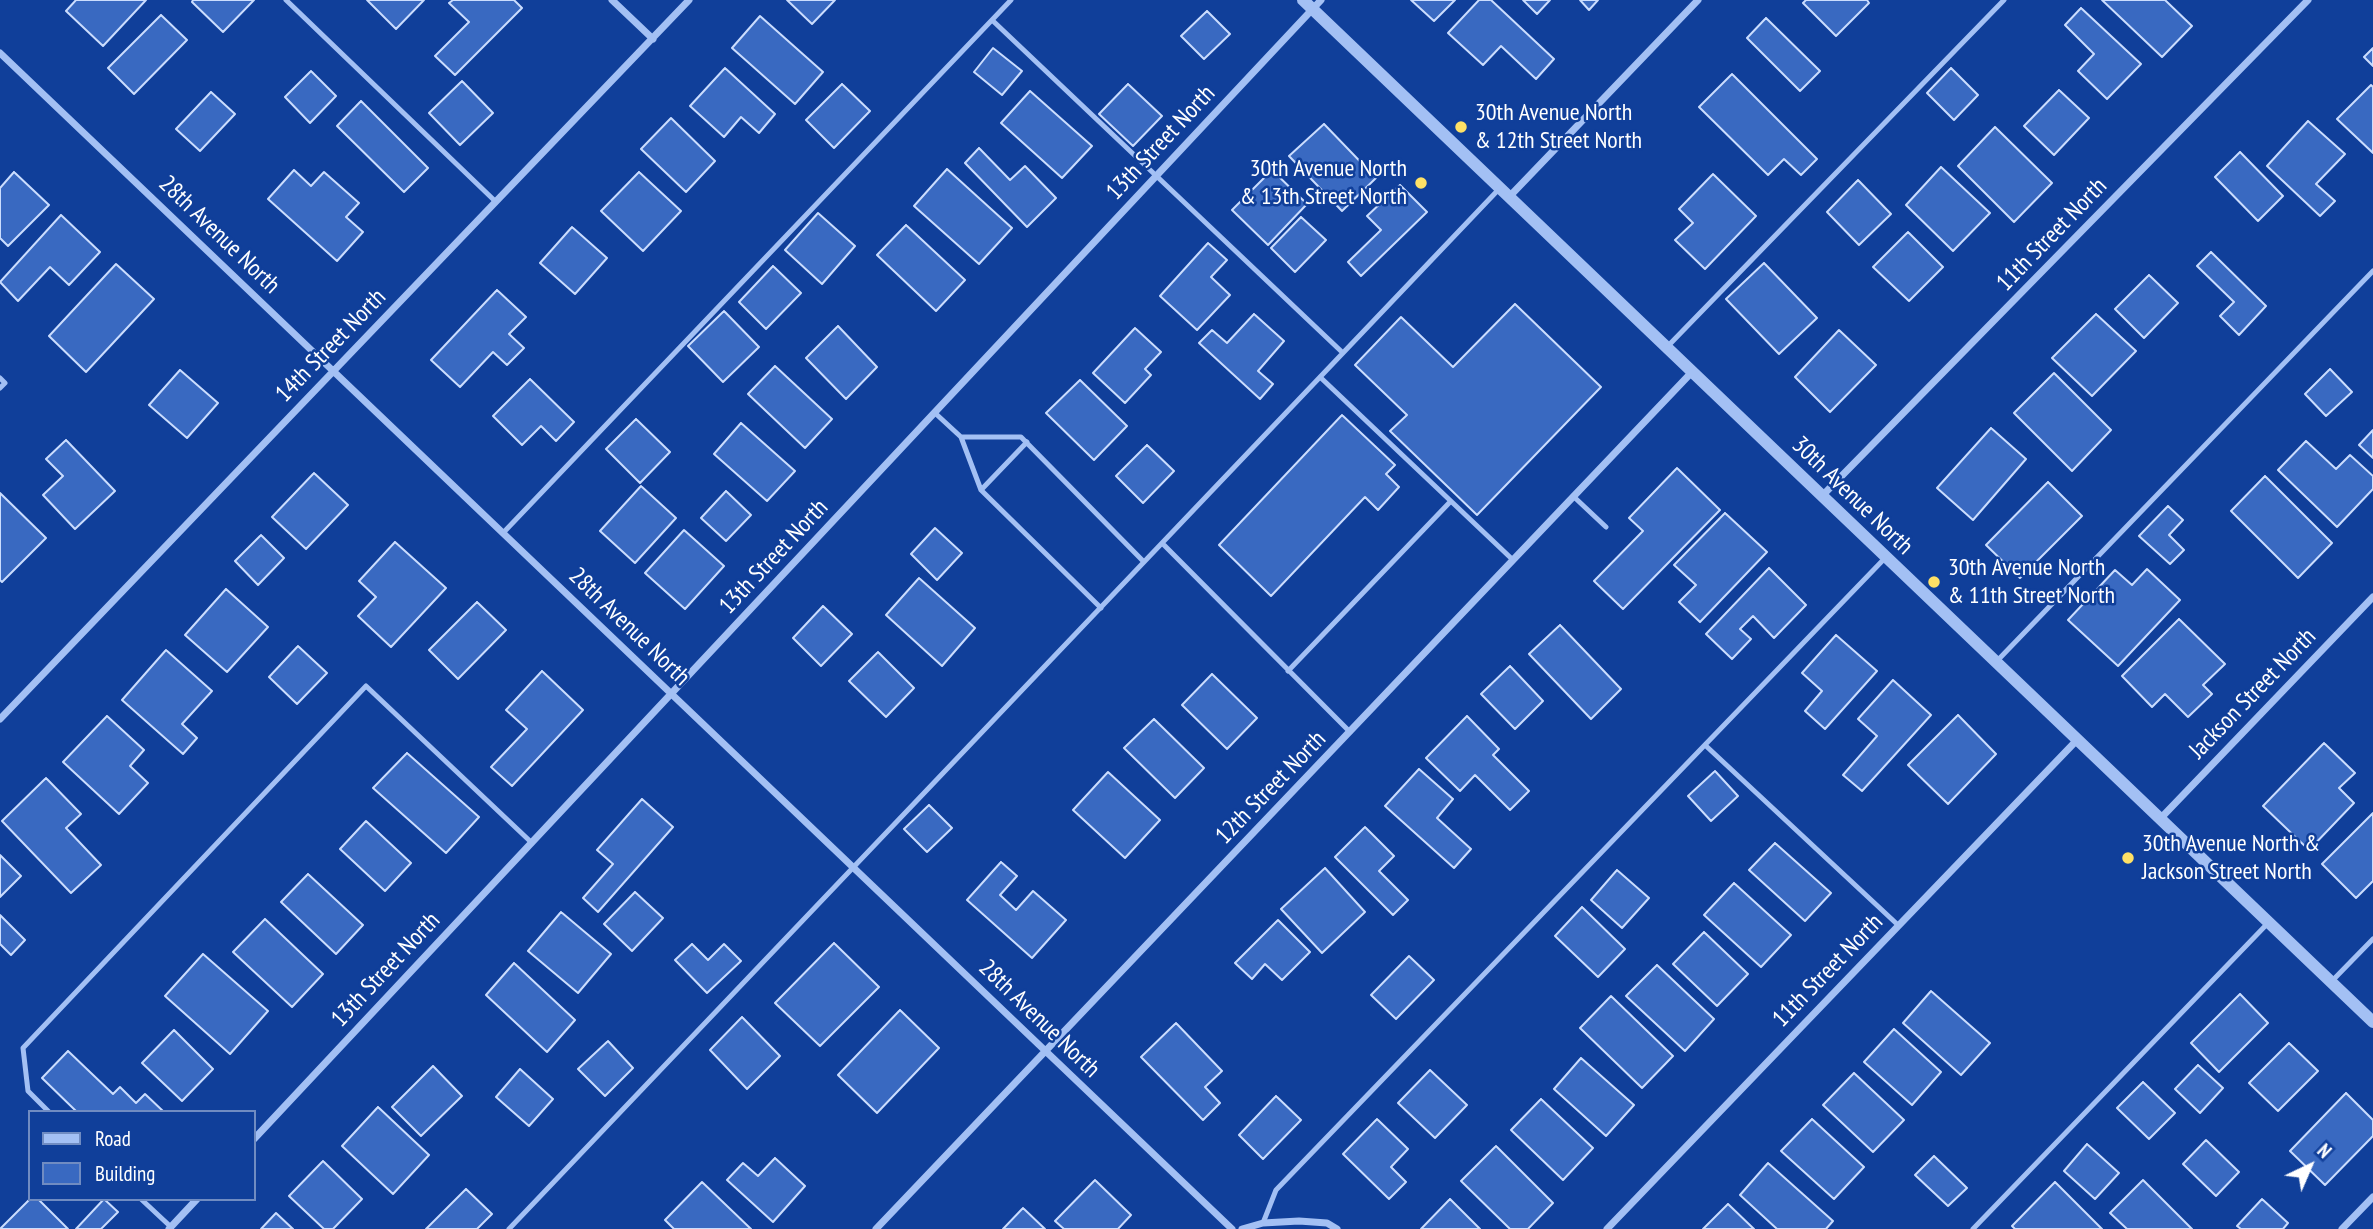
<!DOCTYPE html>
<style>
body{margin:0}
#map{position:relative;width:2373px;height:1229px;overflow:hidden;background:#103f9a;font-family:"PT Sans Narrow",sans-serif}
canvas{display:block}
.legend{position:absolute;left:28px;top:1110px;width:228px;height:91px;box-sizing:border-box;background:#103f9a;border:2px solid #708cc2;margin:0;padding:9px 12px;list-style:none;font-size:21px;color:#fff}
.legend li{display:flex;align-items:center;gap:14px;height:35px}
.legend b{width:35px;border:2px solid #708cc2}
.north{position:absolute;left:2275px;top:1131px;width:70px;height:70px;-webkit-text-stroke:5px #103f9a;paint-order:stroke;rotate:44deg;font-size:19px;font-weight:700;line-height:28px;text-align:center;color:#fff}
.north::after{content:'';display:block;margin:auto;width:24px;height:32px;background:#fff;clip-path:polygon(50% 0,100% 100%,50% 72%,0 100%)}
</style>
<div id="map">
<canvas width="2373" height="1229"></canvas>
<ul class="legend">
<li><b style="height:9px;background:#a3c0f4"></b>Road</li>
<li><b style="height:19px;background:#3969c1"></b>Building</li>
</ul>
<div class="north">N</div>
</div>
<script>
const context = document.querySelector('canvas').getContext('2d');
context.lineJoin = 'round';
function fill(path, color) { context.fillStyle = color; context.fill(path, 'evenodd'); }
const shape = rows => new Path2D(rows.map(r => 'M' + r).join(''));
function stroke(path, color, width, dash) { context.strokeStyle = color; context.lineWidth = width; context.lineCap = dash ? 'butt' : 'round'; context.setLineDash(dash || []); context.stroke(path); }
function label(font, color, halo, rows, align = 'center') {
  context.font = font + ' "PT Sans Narrow",sans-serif'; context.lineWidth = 5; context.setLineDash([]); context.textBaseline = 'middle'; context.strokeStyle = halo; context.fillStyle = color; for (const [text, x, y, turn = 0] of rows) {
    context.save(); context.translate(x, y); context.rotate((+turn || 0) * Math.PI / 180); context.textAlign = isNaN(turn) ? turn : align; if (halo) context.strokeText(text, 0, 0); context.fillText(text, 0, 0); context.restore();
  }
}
const building = shape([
 [76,0,146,0,103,46,66,11,76,0],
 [193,0,254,0,223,32,192,2,193,0],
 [367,0,424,0,396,29,367,0],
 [453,0,514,0,522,8,455,75,435,56,469,22,449,3,453,0],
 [787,0,835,0,812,24,787,0],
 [1411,0,1455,0,1434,21,1411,0],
 [1479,0,1491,0,1554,59,1536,79,1501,46,1483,65,1448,33,1479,0],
 [1523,0,1550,0,1537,14,1523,0],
 [1580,0,1598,0,1589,10,1580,0],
 [1806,0,1867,0,1869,3,1836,36,1803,3,1806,0],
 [2102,0,2165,0,2192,26,2162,57,2102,0],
 [2081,8,2141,64,2107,99,2078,71,2094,54,2065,25,2081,8],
 [1207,11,1230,34,1204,59,1181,36,1207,11],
 [161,15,187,40,134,94,108,68,161,15],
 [760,16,823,72,795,104,732,48,760,16],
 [1766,18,1820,71,1800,91,1747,38,1766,18],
 [993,48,1022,71,1002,95,974,72,993,48],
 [2373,48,2373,66,2364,57,2373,48],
 [725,68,775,114,759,133,741,117,724,137,690,106,725,68],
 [1951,68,1978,95,1954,120,1927,93,1951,68],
 [311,71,336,96,310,123,285,97,311,71],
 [1732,74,1817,159,1801,175,1784,159,1768,175,1699,107,1732,74],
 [462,81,493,113,460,145,429,113,462,81],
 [842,84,870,111,834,148,806,120,842,84],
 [1128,84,1162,116,1133,146,1099,114,1128,84],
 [2371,85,2373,87,2373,153,2337,119,2371,85],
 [2059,90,2089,118,2054,155,2024,126,2059,90],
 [1030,91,1092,146,1062,178,1001,123,1030,91],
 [211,92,235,114,200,151,176,129,211,92],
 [361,101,428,168,404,192,337,126,361,101],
 [671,118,715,161,686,192,641,149,671,118],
 [2308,121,2345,154,2316,184,2335,201,2320,216,2267,166,2308,121],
 [1324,124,1376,178,1342,211,1289,156,1324,124],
 [1995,127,2052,183,2014,222,1958,166,1995,127],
 [979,148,1010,180,1025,166,1056,198,1027,227,965,163,979,148],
 [2240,152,2283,196,2258,221,2215,177,2240,152],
 [1941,167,1990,213,1953,251,1906,205,1941,167],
 [947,169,1012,228,979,264,914,206,947,169],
 [294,170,311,186,324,172,359,203,346,217,363,232,337,261,268,199,294,170],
 [1272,170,1307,204,1268,245,1232,210,1272,170],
 [14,172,49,205,8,246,0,238,0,188,14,172],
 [639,172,681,211,643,251,601,211,639,172],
 [1713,174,1756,216,1705,269,1675,240,1693,223,1679,209,1713,174],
 [1858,180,1891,214,1859,245,1827,212,1858,180],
 [1400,185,1427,212,1361,276,1348,262,1381,230,1367,216,1400,185],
 [818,213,855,246,822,284,785,250,818,213],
 [61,215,100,252,69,285,50,267,18,301,0,282,61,215],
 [1301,217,1326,240,1295,272,1271,248,1301,217],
 [906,225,965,280,936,311,877,255,906,225],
 [572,227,607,258,575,294,540,263,572,227],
 [1908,232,1943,267,1909,301,1873,267,1908,232],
 [1208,243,1227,260,1211,277,1230,295,1197,330,1160,296,1208,243],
 [2211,252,2266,306,2239,335,2220,316,2234,302,2197,266,2211,252],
 [1764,263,1817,318,1779,354,1726,299,1764,263],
 [116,264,154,299,86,372,49,336,116,264],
 [773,266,801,293,766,329,739,302,773,266],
 [2149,275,2178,303,2144,338,2115,309,2149,275],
 [497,290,526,317,509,334,524,348,507,365,493,352,460,387,431,360,497,290],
 [1515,304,1601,387,1477,515,1390,431,1407,415,1355,365,1401,317,1453,367,1515,304],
 [724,311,759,347,723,382,688,346,724,311],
 [1254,314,1284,341,1258,371,1273,384,1260,399,1199,343,1212,330,1227,343,1254,314],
 [2096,314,2136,351,2092,396,2052,358,2096,314],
 [838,326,877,367,846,399,806,358,838,326],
 [1135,328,1161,352,1145,369,1151,375,1125,403,1093,373,1135,328],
 [1839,330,1876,365,1830,412,1795,377,1839,330],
 [775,366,832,419,805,448,748,394,775,366],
 [2330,369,2352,392,2326,416,2305,394,2330,369],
 [180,370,218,403,187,438,149,405,180,370],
 [2054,373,2111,430,2072,471,2014,413,2054,373],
 [530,379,574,422,556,441,541,426,522,445,493,416,530,379],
 [1080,380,1127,426,1094,460,1046,413,1080,380],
 [1342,415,1395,465,1386,474,1399,487,1378,510,1365,497,1271,596,1219,545,1342,415],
 [636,419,670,452,640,483,606,449,636,419],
 [741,423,795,471,767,501,714,454,741,423],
 [1991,428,2026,459,1973,520,1937,488,1991,428],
 [2373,430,2373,458,2359,445,2373,430],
 [66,440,115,491,75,529,43,495,63,476,46,459,66,440],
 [2306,441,2336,469,2350,455,2373,476,2373,489,2337,527,2278,470,2306,441],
 [1147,445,1174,471,1143,503,1116,476,1147,445],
 [1677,468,1720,510,1623,609,1594,581,1643,531,1629,518,1677,468],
 [314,473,348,505,306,549,272,517,314,473],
 [2265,476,2332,543,2298,578,2231,511,2265,476],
 [2048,482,2082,516,2020,578,1986,545,2048,482],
 [641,486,676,518,635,563,600,531,641,486],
 [726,491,751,515,726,541,701,518,726,491],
 [0,493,46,538,2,582,0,580,0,493],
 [2168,506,2183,520,2169,535,2184,550,2170,564,2139,536,2168,506],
 [1725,513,1767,552,1700,622,1679,602,1696,585,1674,565,1725,513],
 [935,528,962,553,937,580,911,554,935,528],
 [684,530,724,566,685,609,645,573,684,530],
 [261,535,284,558,258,585,235,561,261,535],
 [395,542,446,588,391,647,358,616,376,597,359,581,395,542],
 [1769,568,1806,605,1774,638,1753,616,1740,629,1751,639,1732,659,1706,634,1769,568],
 [2147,569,2180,600,2118,666,2068,620,2115,570,2132,585,2147,569],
 [919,578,975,628,942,666,886,615,919,578],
 [226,589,268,627,227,672,185,635,226,589],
 [477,602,506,630,458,679,429,650,477,602],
 [823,606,852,634,821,666,793,638,823,606],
 [2179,619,2225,664,2203,685,2212,694,2188,717,2165,694,2152,707,2122,676,2179,619],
 [1560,625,1621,689,1591,719,1529,654,1560,625],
 [1836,635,1877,671,1825,729,1805,711,1822,691,1802,673,1836,635],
 [298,646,327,673,297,704,269,677,298,646],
 [166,650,212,691,182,724,197,738,183,754,122,700,166,650],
 [878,652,914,688,886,717,849,681,878,652],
 [1510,666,1543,701,1515,729,1481,694,1510,666],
 [542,671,583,710,512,786,491,767,527,729,506,710,542,671],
 [1212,674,1257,718,1227,749,1182,705,1212,674],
 [1893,680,1931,715,1862,791,1843,775,1877,736,1858,719,1893,680],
 [1958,715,1996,754,1948,804,1908,765,1958,715],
 [107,716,144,750,130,766,148,783,119,814,63,762,107,716],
 [1467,716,1499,749,1493,755,1529,791,1510,810,1475,775,1460,791,1426,758,1467,716],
 [1154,719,1204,768,1175,798,1124,748,1154,719],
 [2324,743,2355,773,2339,788,2354,803,2309,850,2263,806,2324,743],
 [407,753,479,817,446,853,373,788,407,753],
 [1419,769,1453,799,1437,818,1471,849,1454,868,1385,806,1419,769],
 [1715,771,1738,796,1711,821,1688,796,1715,771],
 [1108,772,1160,820,1125,858,1073,810,1108,772],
 [46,778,81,814,66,828,101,865,71,893,2,821,46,778],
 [642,799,673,827,598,912,583,898,613,864,597,850,642,799],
 [929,805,952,828,927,852,904,829,929,805],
 [2373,813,2373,881,2356,898,2322,864,2373,813],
 [366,821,411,863,385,891,340,849,366,821],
 [1365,827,1394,856,1379,871,1408,900,1393,915,1335,857,1365,827],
 [1775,843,1831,893,1805,921,1749,870,1775,843],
 [0,855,21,876,0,897,0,855],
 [1001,862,1017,876,1000,895,1016,910,1033,891,1066,920,1032,958,967,900,1001,862],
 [1325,868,1365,912,1322,953,1281,909,1325,868],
 [1617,870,1649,898,1622,928,1591,900,1617,870],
 [308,874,363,925,336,954,281,902,308,874],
 [1734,883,1791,935,1761,967,1704,915,1734,883],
 [635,892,663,918,632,951,604,924,635,892],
 [1582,907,1625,949,1598,977,1555,936,1582,907],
 [561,912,611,954,578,993,528,951,561,912],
 [0,915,25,940,11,955,0,944,0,915],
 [265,919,323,974,292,1007,233,952,265,919],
 [1278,920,1310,952,1282,980,1265,964,1252,979,1235,963,1278,920],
 [1704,932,1748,974,1717,1006,1673,964,1704,932],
 [834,943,879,987,820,1046,775,1003,834,943],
 [692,944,708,960,724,944,741,961,707,993,675,960,692,944],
 [203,954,268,1011,230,1054,165,996,203,954],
 [1409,956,1434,980,1396,1019,1371,995,1409,956],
 [514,963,575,1020,547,1052,486,995,514,963],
 [1657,965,1714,1019,1685,1051,1626,996,1657,965],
 [1931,991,1990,1043,1961,1075,1903,1023,1931,991],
 [2240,994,2268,1023,2219,1072,2191,1043,2240,994],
 [1611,996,1673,1056,1642,1088,1580,1028,1611,996],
 [900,1010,939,1048,877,1113,838,1075,900,1010],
 [742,1017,780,1056,747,1089,710,1050,742,1017],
 [1176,1023,1222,1071,1205,1087,1220,1103,1203,1120,1141,1057,1176,1023],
 [1894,1029,1941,1072,1912,1105,1864,1062,1894,1029],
 [174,1030,213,1069,182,1101,142,1063,174,1030],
 [608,1041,633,1068,605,1096,578,1069,608,1041],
 [2289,1043,2318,1071,2278,1111,2249,1083,2289,1043],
 [68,1051,113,1094,120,1087,136,1103,145,1094,164,1112,77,1112,42,1078,68,1051],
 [1581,1058,1634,1105,1606,1136,1554,1089,1581,1058],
 [2198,1065,2223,1088,2200,1113,2175,1089,2198,1065],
 [433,1066,462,1096,421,1136,392,1107,433,1066],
 [520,1069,553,1099,529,1126,496,1097,520,1069],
 [1430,1070,1467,1105,1435,1138,1398,1103,1430,1070],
 [1854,1073,1904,1120,1873,1152,1823,1105,1854,1073],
 [2143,1082,2175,1113,2149,1139,2117,1108,2143,1082],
 [2346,1093,2373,1120,2373,1136,2325,1185,2290,1151,2346,1093],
 [1276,1096,1301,1120,1263,1159,1239,1135,1276,1096],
 [1541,1099,1593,1148,1563,1180,1511,1130,1541,1099],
 [378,1107,429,1155,393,1194,342,1146,378,1107],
 [1377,1119,1408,1149,1391,1167,1406,1182,1389,1199,1343,1154,1377,1119],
 [1812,1119,1864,1167,1834,1199,1781,1151,1812,1119],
 [2206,1140,2239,1172,2216,1196,2183,1164,2206,1140],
 [2087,1144,2119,1173,2095,1199,2064,1171,2087,1144],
 [1496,1146,1553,1203,1528,1229,1510,1229,1461,1181,1496,1146],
 [1934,1156,1967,1188,1948,1206,1915,1175,1934,1156],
 [775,1158,805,1186,773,1222,727,1180,743,1163,758,1176,775,1158],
 [323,1161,362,1199,333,1229,324,1229,289,1196,323,1161],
 [1768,1163,1833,1221,1826,1229,1777,1229,1740,1195,1768,1163],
 [1095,1180,1131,1215,1118,1229,1064,1229,1055,1221,1095,1180],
 [2143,1180,2192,1229,2127,1229,2110,1213,2143,1180],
 [702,1182,751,1229,674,1229,665,1220,702,1182],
 [2055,1182,2102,1229,2015,1229,2012,1226,2055,1182],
 [466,1189,492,1214,477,1229,426,1229,466,1189],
 [30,1199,38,1199,68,1229,0,1229,30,1199],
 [104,1199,118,1212,101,1229,76,1229,104,1199],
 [1450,1199,1480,1229,1421,1229,1450,1199],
 [2262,1199,2288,1223,2283,1229,2241,1229,2237,1226,2262,1199],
 [1728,1204,1754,1229,1703,1229,1728,1204],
 [1023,1208,1045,1229,1003,1229,1023,1208],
 [276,1213,293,1229,261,1229,276,1213]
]);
const service = shape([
 [286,0,496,202],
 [992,20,1343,353],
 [1667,347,2004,0],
 [1320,377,1513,560],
 [0,378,5,383,0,388],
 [935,413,961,437,981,490,1101,608],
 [961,437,1021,437,1144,562],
 [981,490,1027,442],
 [1573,496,1606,527],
 [503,533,1011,0],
 [1162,543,1350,732],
 [1996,662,2373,271],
 [1288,671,1450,502],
 [1705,745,1898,925],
 [2331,982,2373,939],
 [49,1112,28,1091,23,1048,366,686,532,843],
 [141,1199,171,1227],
 [1263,1223,1276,1190,1886,557],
 [509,1229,1500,188],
 [1973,1229,2269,922]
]);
const minor = shape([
 [612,0,653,39],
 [0,53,1232,1229],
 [1509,197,1698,0],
 [1822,496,2308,0],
 [0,719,689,0],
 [2160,819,2373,597],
 [254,1139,1321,0],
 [169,1229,197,1199],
 [876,1229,1692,372],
 [1242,1229,1263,1223,1299,1221,1327,1223,1337,1229],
 [1607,1229,2077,740],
 [2342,1229,2373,1197]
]);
const tertiary = shape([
 [1303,0,2373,1022]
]);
const markers = [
 [1461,127,7,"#ffe166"],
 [1421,183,7,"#ffe166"],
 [1934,582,7,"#ffe166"],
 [2128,858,7,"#ffe166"]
];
const poiNames = [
 ["30th Avenue North",1475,113],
 ["& 12th Street North",1475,141],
 ["30th Avenue North",1407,169,"right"],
 ["& 13th Street North",1407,197,"right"],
 ["30th Avenue North",1948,568],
 ["& 11th Street North",1948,596],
 ["30th Avenue North &",2142,844],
 ["Jackson Street North",2142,872]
];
const streetNames = [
 ["13th Street North",1161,143,-47],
 ["28th Avenue North",219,235,44],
 ["11th Street North",2052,235,-46],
 ["14th Street North",331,346,-46],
 ["30th Avenue North",1852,496,44],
 ["13th Street North",774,557,-47],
 ["28th Avenue North",629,627,44],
 ["Jackson Street North",2253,694,-46],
 ["12th Street North",1271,788,-46],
 ["13th Street North",386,970,-47],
 ["11th Street North",1828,971,-46],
 ["28th Avenue North",1039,1019,44]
];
fill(building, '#3969c1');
stroke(building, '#cbddfe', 2);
stroke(service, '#a3c0f4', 5);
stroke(minor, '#a3c0f4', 7);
stroke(tertiary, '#a3c0f4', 12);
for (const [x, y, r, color] of markers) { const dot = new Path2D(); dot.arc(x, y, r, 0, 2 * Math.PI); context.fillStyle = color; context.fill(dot); stroke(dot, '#103f9a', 2.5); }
label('24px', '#fff', '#103f9a', poiNames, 'left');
label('24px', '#fff', '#103f9a', streetNames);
</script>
